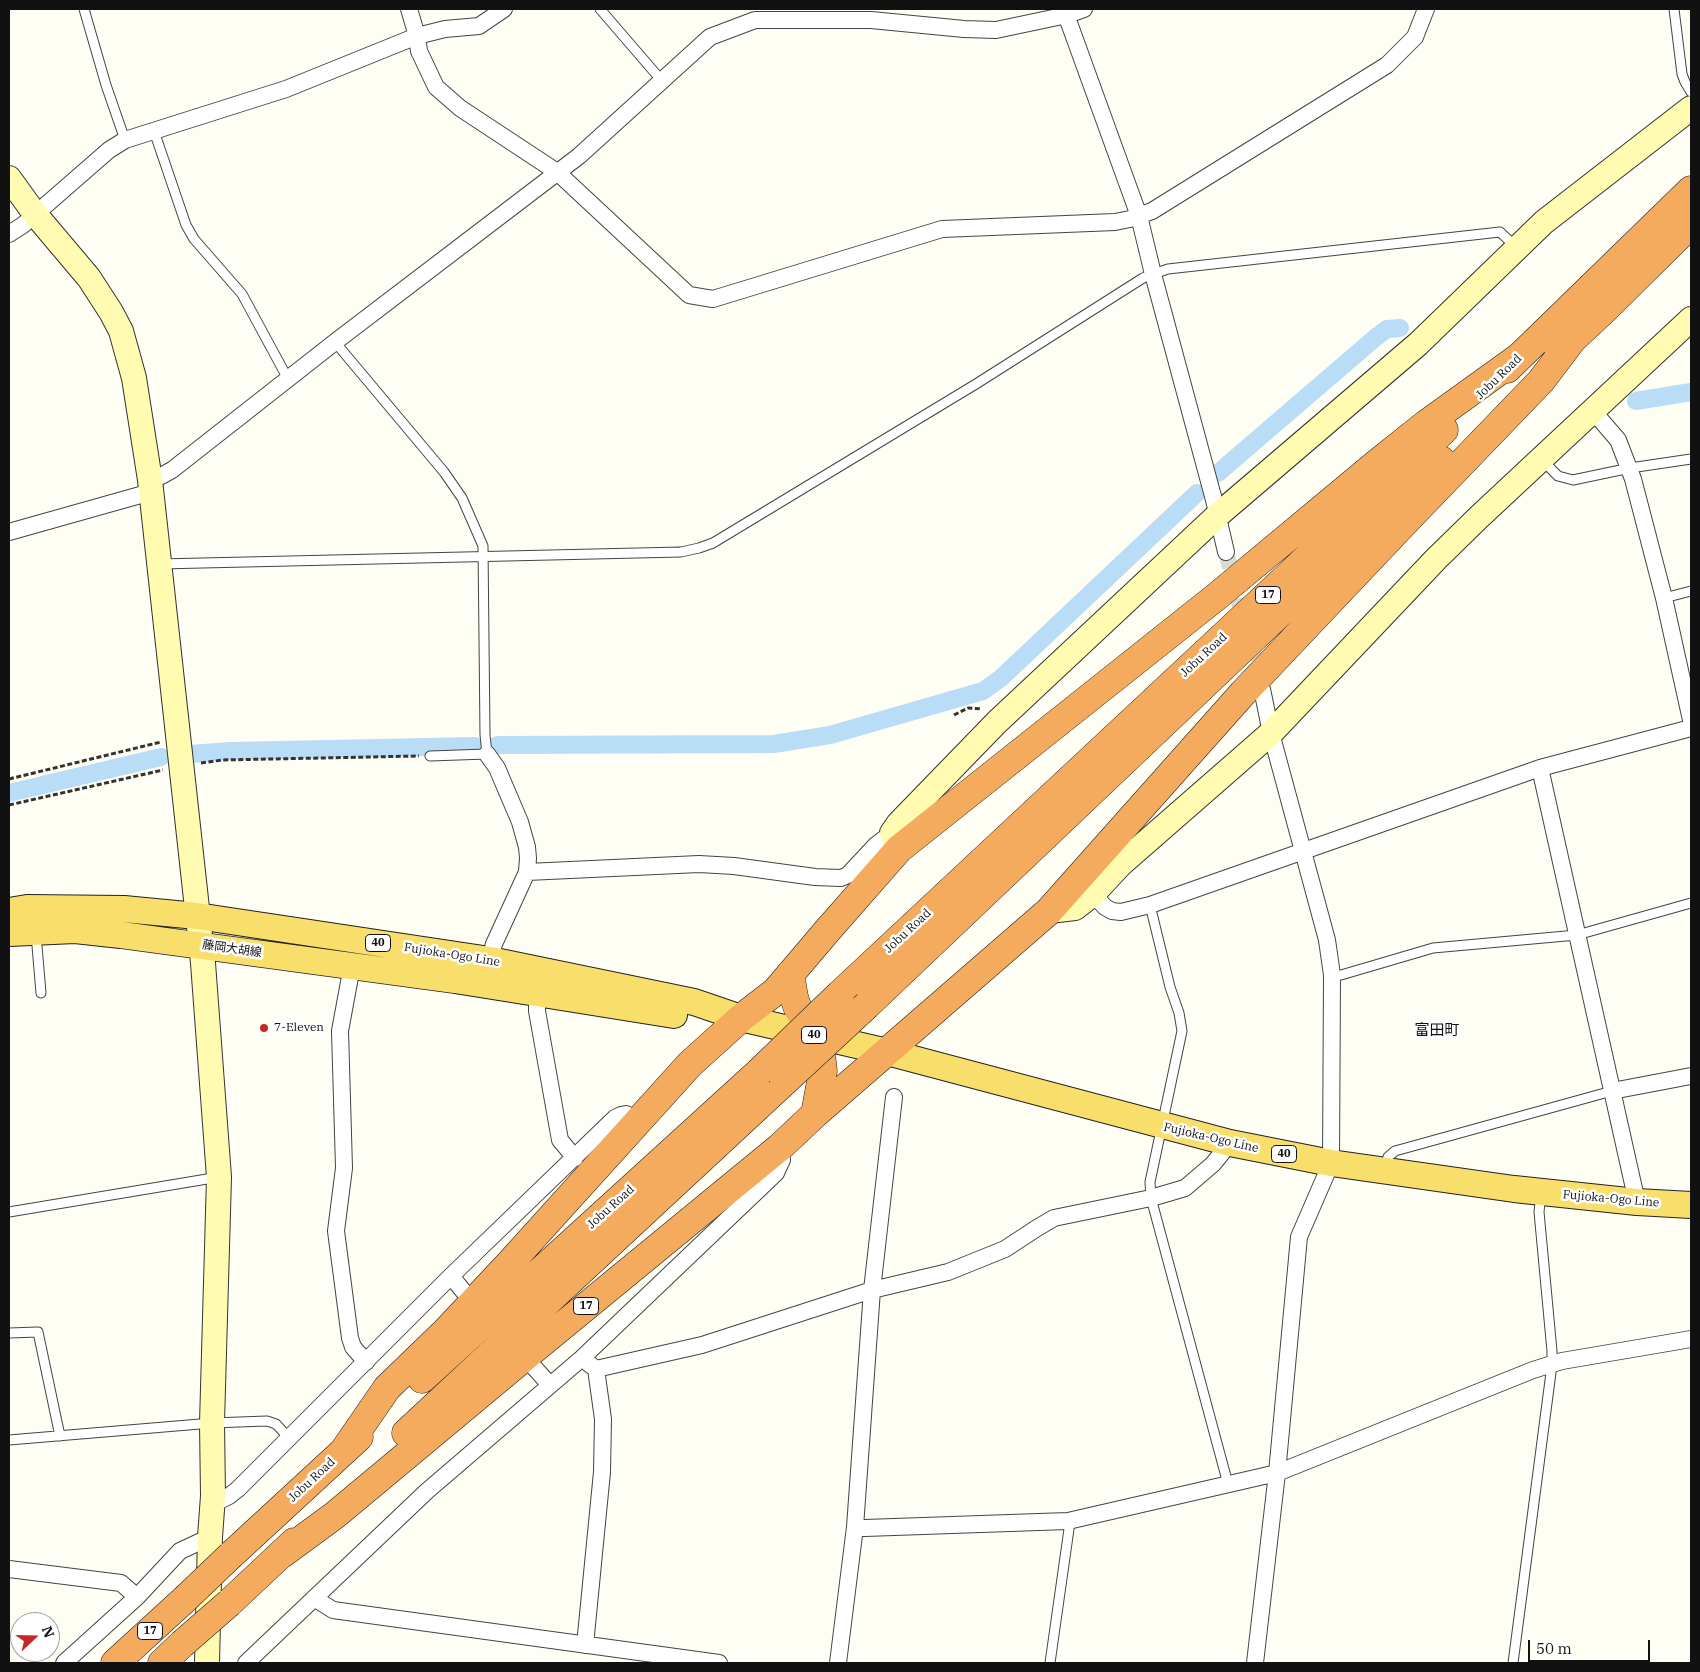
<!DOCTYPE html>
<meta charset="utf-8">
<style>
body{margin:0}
#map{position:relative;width:1700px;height:1672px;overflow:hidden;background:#fffef4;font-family:"IBM Plex Serif",serif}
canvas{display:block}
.frame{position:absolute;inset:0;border:10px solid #111;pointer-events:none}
.north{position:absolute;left:10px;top:1612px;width:50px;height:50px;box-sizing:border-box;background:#fff;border:1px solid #a0a0a0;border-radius:50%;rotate:69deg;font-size:14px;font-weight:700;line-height:20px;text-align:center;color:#111}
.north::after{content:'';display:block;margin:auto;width:18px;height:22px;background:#c32927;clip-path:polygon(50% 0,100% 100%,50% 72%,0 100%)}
.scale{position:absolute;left:1528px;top:1640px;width:122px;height:22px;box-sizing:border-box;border:2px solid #111;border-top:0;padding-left:6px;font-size:15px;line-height:18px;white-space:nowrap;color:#111;-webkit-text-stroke:4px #fff;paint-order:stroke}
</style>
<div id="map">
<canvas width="1700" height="1672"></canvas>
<div class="frame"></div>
<div class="north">N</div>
<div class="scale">50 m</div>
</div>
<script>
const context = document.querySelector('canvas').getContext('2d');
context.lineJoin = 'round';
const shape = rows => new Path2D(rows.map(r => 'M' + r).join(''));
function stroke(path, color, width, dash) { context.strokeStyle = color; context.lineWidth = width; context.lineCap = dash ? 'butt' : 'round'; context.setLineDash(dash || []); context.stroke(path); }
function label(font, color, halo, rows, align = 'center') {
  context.font = font + ' "IBM Plex Serif","Noto Sans JP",serif'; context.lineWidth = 5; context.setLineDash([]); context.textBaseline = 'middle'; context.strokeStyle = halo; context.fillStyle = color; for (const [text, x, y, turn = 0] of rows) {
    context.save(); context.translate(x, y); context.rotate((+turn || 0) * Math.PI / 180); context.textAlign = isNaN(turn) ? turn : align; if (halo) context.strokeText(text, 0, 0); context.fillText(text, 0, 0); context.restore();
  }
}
const canal = shape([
 [1636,401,1691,392],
 [1218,473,1375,338,1387,329,1400,328],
 [497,745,774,744,830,735,983,691,1001,678,1197,493],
 [190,754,231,751,475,746],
 [9,793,161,757]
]);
const streetTunnel = shape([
 [1226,552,1260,683]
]);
const path = shape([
 [954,715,968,708,982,709],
 [201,763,222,760,419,756],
 [9,779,161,742],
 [9,805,163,770]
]);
const lane = shape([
 [84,9,106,85,125,140],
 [600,9,662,81],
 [1674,9,1682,74,1685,82,1691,92],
 [154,131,186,225,194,239,242,294,288,379],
 [335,342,444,472,462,498,483,546,485,735,487,754,430,756],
 [1542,460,1558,476,1573,480,1630,468,1691,459],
 [159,564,681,552,699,548,713,543,976,384,1143,278,1153,274,1168,269,1500,232,1517,248],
 [1664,598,1691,591],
 [1150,905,1170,987,1179,1013,1182,1031,1150,1182,1151,1198,1228,1484],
 [36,934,41,993],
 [1332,975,1341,975,1433,948,1577,935,1691,903],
 [1385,1168,1388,1157,1395,1151,1612,1091],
 [9,1212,219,1177],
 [9,1333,38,1332,60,1436],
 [9,1440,212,1423,267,1421,276,1424,289,1438],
 [1050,1663,1069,1529,1068,1521],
 [1513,1663,1552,1365,1552,1351,1539,1212,1541,1194]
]);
const street = shape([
 [409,9,417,36,419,51,436,87,460,108,557,172,689,295,713,299,942,229,1115,222,1130,219,1152,211,1387,65,1415,37,1426,9],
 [1064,9,1139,216,1153,274,1214,500,1226,552],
 [9,234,23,225,109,150,125,140,286,89,417,36,445,29,479,26,504,9],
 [1593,411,1618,440,1633,479,1664,598,1691,720],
 [150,480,161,476,172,470,335,342,579,156,710,37,755,20,871,20,964,29,996,30,1067,15,1084,9],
 [9,532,151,492],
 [487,754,497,768,520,822,527,847,528,858,527,872,494,944,490,960],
 [1540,768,1637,1202],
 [527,872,699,864,734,866,815,877,841,878,848,875,876,845,892,833],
 [1093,894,1105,907,1112,911,1121,912,1150,905,1540,768,1691,728],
 [352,966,340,1031,344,1168,336,1231,350,1338,353,1347,366,1362],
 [537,993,537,1011,560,1140,575,1158],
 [1612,1091,1691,1076],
 [451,1276,464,1292],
 [532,1365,550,1385],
 [596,1369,702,1345,872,1290,948,1272,1005,1249,1037,1228,1054,1218,1151,1198,1185,1188,1213,1164,1230,1143],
 [213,1504,229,1496,238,1489,451,1276,615,1118,621,1115,626,1114,640,1121],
 [855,1527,865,1528,1068,1521,1277,1473,1533,1370,1562,1361,1691,1339],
 [9,1569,121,1583,137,1597],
 [314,1598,333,1610,719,1663],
 [585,1645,602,1472,603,1419,596,1369,588,1363],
 [64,1663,137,1597,180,1551,210,1537],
 [246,1663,427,1491,582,1358,776,1173,782,1160,780,1147],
 [838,1663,855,1527,872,1290,894,1097],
 [1255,1663,1277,1473,1299,1237,1331,1163,1332,975,1327,940,1271,733,1262,689]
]);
const secondary = shape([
 [9,178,35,214,89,278,111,312,121,331,134,378,150,480,203,963,219,1177,212,1423,213,1496,210,1537,207,1663],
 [899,849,892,833,899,823,997,722,1218,515,1418,344,1544,222,1691,108],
 [1049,911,1075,908,1093,894,1121,864,1271,733,1436,559,1479,517,1691,319]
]);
const primary = shape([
 [9,911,27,908,124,909,197,916,490,960,694,1002,741,1018,887,1052,1230,1143,1331,1163,1514,1189,1637,1202,1691,1205],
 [9,933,75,930,121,935,455,980,674,1015]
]);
const highway = shape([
 [1559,352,1603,311,1691,224],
 [1507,369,1691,190],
 [790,974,794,997,798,1009,817,1035,822,1062,823,1071,815,1114],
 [840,994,1444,430],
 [867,1005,1441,460],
 [422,1379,759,1072],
 [406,1433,784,1082],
 [345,1449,387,1388,446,1331,509,1264,690,1064,741,1018,776,991,827,931,899,849,1216,597,1376,464,1426,424,1519,357],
 [282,1554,335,1515,533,1350,780,1147,815,1114,1049,911,1243,693,1405,522,1541,381,1572,340],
 [231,1555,359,1437],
 [229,1603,294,1542],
 [115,1663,185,1599],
 [162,1663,182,1644]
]);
const highwayBridge = shape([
 [759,1072,840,994],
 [784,1082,867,1005],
 [185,1599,231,1555],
 [182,1644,229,1603]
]);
const markers = [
 [264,1028,5,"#c32927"]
];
const shields = [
 [1268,595,25],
 [378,943,25],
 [814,1035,25],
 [1284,1154,25],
 [586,1306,25],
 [150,1631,25]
];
const shieldNames = [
 ["17",1268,595],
 ["40",378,943],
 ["40",814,1035],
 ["40",1284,1154],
 ["17",586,1306],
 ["17",150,1631]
];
const streetNames = [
 ["Jobu Road",1499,377,-44],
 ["Jobu Road",1204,655,-43],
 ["Jobu Road",908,931,-43],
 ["藤岡大胡線",232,949,8],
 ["Fujioka-Ogo Line",452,955,9],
 ["Fujioka-Ogo Line",1211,1138,13],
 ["Fujioka-Ogo Line",1611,1199,5],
 ["Jobu Road",611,1207,-42],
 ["Jobu Road",312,1480,-43]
];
const poiNames = [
 ["7-Eleven",274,1028]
];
const quarterNames = [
 ["富田町",1437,1031]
];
stroke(canal, '#b9dcf7', 18);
stroke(streetTunnel, '#dbdad2', 16, [16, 8]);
stroke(lane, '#444', 11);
stroke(street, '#444', 18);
stroke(secondary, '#333', 26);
stroke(primary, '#222', 28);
stroke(highway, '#222', 29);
stroke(path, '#333', 3, [5, 2.5]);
stroke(lane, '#fff', 9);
stroke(street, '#fff', 16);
stroke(secondary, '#fffbb0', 24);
stroke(primary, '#f8df6b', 26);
stroke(highway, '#f4ab5d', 28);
stroke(highwayBridge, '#222', 29, []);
stroke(highwayBridge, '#f4ab5d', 28);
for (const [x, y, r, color] of markers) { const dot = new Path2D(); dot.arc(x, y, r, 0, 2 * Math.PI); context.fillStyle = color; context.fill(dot); stroke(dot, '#fff', 2); }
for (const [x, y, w] of shields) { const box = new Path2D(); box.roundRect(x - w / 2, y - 8.5, w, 17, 4); context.fillStyle = '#fff'; context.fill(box); stroke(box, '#111', 1); }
label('bold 11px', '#111', null, shieldNames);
label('12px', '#111', '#fff', streetNames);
label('12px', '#111', '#fff', poiNames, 'left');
label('15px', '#111', '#fff', quarterNames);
</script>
